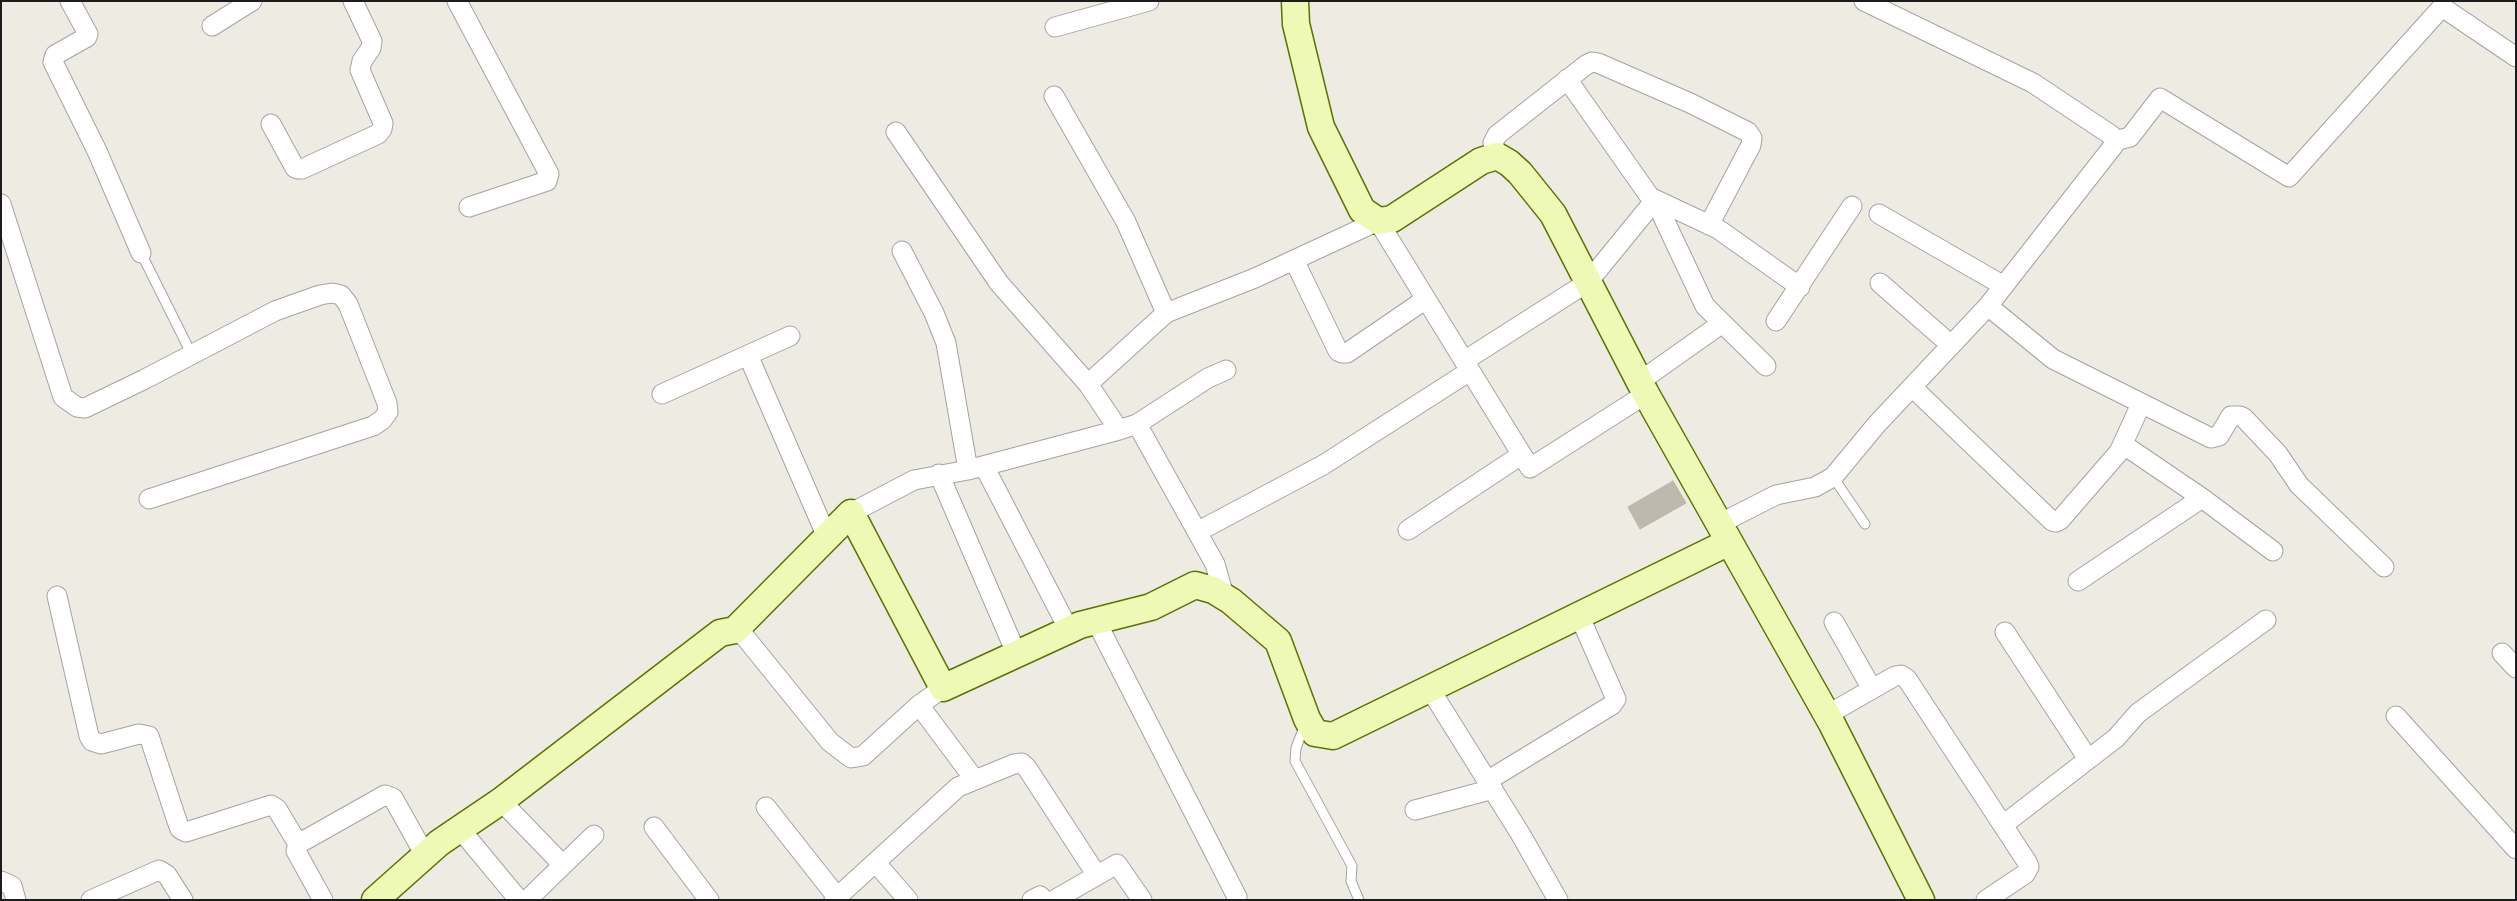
<!DOCTYPE html>
<style>
body{margin:0}
#map{position:relative;width:2517px;height:901px;overflow:hidden;background:#eeebe2;font-family:"Archivo Narrow",sans-serif}
canvas{display:block}
.frame{position:absolute;inset:0;border:2px solid #1c1c1c;pointer-events:none}
</style>
<div id="map">
<canvas width="2517" height="901"></canvas>
<div class="frame"></div>
</div>
<script>
const context = document.querySelector('canvas').getContext('2d');
context.lineJoin = 'round';
function fill(path, color) { context.fillStyle = color; context.fill(path, 'evenodd'); }
const shape = rows => new Path2D(rows.map(r => 'M' + r).join(''));
function stroke(path, color, width, dash) { context.strokeStyle = color; context.lineWidth = width; context.lineCap = dash ? 'butt' : 'round'; context.setLineDash(dash || []); context.stroke(path); }
const building = shape([
 [1673,481,1686,503,1640,529,1628,507,1673,481]
]);
const lane = shape([
 [141,253,192,355],
 [1833,477,1865,524],
 [1305,724,1296,748,1295,761,1352,866,1351,881,1359,900]
]);
const street = shape([
 [70,1,88,34,87,37,55,55,53,62,97,151,141,253],
 [457,1,549,174,547,181,469,207],
 [212,26,252,1],
 [1055,27,1149,1],
 [1567,79,1650,197,1718,229,1800,287],
 [1054,96,1126,222,1166,313],
 [271,124,295,168,298,169,302,169,378,134,382,129,383,123,360,70,362,61,371,48,372,41,353,1],
 [896,132,999,283,1088,384,1119,430],
 [2114,141,2130,137,2160,98,2289,177,2442,7,2516,57],
 [1497,156,1493,143,1497,135,1586,65,1592,62,1598,63,1690,103,1748,132,1752,138,1751,145,1709,225],
 [1,204,63,397,77,407,85,408,145,379,275,311,320,295,332,293,341,295,348,304,387,403,388,412,382,420,373,426,149,499],
 [1879,214,2004,286],
 [902,251,934,313,946,343,968,470],
 [1294,260,1338,351,1342,353,1347,353,1426,299],
 [1880,283,1951,345],
 [1988,306,2053,359,2211,438,2219,436,2231,416,2240,416,2244,418,2278,454,2299,485,2384,567],
 [1776,321,1852,206],
 [748,355,827,537],
 [1464,361,1588,282,1655,200,1705,306,1766,366],
 [1639,382,1721,324],
 [1088,384,1166,313,1255,278,1378,221,1530,468,1646,394],
 [1912,387,2052,521,2056,522,2060,520,2119,452,2141,404],
 [662,394,790,336],
 [1137,424,1215,564,1224,596],
 [2124,445,2202,498,2273,551],
 [984,466,1069,630],
 [939,474,1017,655],
 [851,513,914,480,968,470,1119,430,1137,424,1208,378,1226,370],
 [1719,524,1776,495,1815,487,1833,477,1877,424,1988,306,2114,145,2114,139,2111,135,2033,83,1864,1],
 [1408,530,1521,455],
 [1197,532,1323,465,1470,371],
 [2078,581,2202,498],
 [57,596,89,736,92,741,101,744,139,734,149,736,177,821,180,829,186,832,271,805,277,809,298,844],
 [1096,621,1237,897],
 [1834,622,1872,689],
 [735,630,745,637,830,742,851,758,863,756,919,705,943,688],
 [2005,632,2088,759],
 [2502,653,2516,668],
 [1430,689,1521,835,1558,900],
 [919,705,975,780],
 [1827,715,1895,676,1901,675,1907,679,2027,862,2029,867,2025,874,1986,900],
 [2396,716,2516,849],
 [1487,781,1612,705,1616,699,1579,615],
 [501,801,563,865],
 [766,807,837,897],
 [1415,810,1493,789],
 [2003,825,2116,738,2138,713,2266,620],
 [654,827,709,900],
 [460,829,519,900],
 [876,863,908,900],
 [1,881,12,886,16,900],
 [91,900,159,870,167,875,183,900],
 [323,900,296,851,298,844,385,795,393,798,425,855],
 [527,900,594,835],
 [834,900,958,787,1014,764,1022,763,1027,768,1096,874],
 [1032,900,1040,896,1044,900],
 [1054,900,1117,864,1142,900]
]);
const secondary = shape([
 [1295,1,1296,24,1321,127,1362,210,1378,221,1392,219,1481,161,1497,156,1509,163,1520,173,1553,214,1646,394,1831,722,1921,900],
 [375,900,439,843,501,801,720,633,735,630,851,513,943,688,1080,625,1151,607,1195,585,1213,590,1231,601,1278,641,1307,719,1315,733,1333,736,1729,542]
]);
fill(building, '#beb8ae');
stroke(building, '#bfb4a4', 1);
stroke(lane, '#a3a3a3', 11);
stroke(street, '#a3a3a3', 21);
stroke(secondary, '#597304', 29);
stroke(lane, '#fff', 9);
stroke(street, '#fff', 19);
stroke(secondary, '#edf9b4', 26);
</script>
